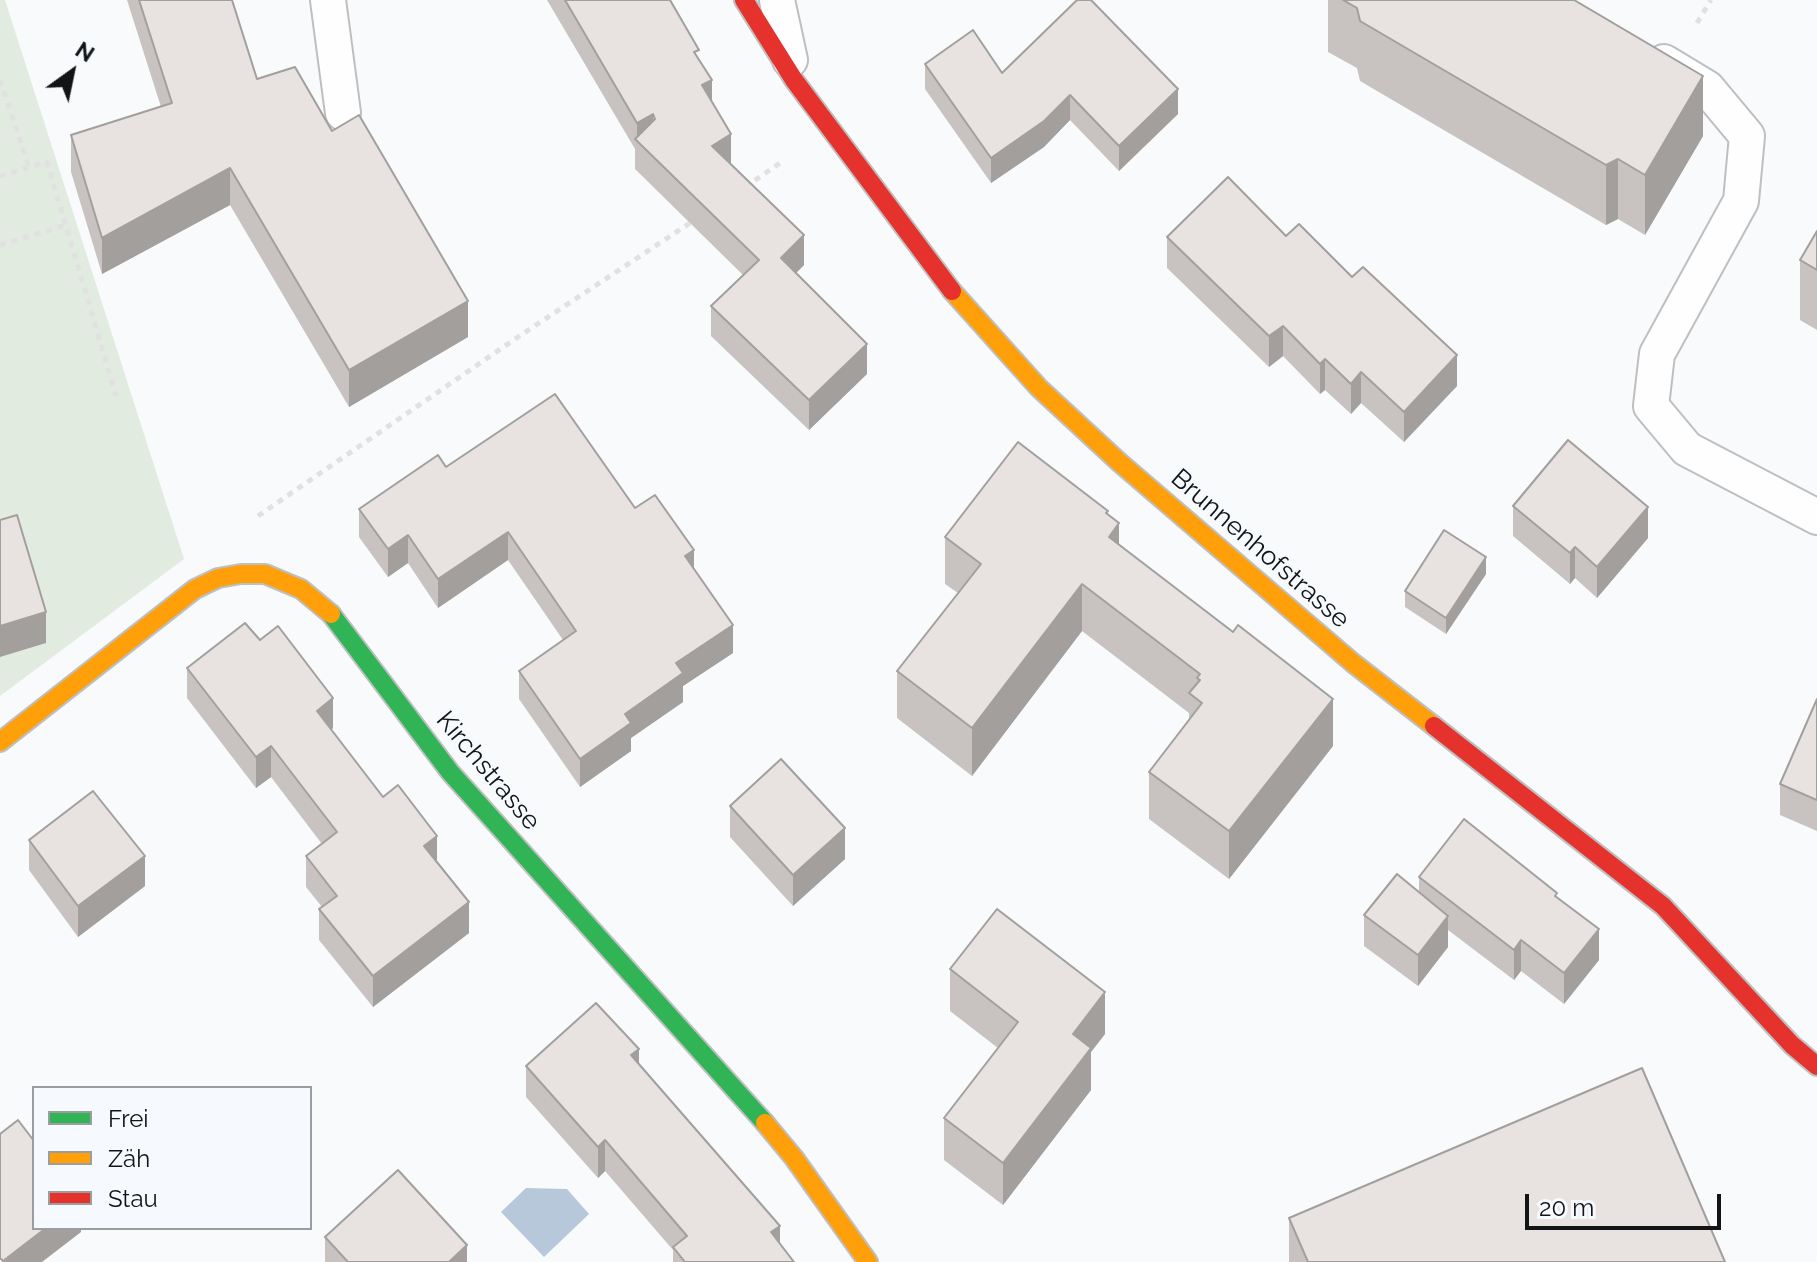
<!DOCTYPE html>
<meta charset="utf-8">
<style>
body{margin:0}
#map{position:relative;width:1817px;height:1262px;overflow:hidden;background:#f8fafc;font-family:Raleway,sans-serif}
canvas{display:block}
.legend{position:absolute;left:32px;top:1086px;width:280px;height:144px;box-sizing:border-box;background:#f6fafe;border:2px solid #9b9ea1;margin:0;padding:10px 14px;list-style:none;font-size:24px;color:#131416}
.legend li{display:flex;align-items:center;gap:16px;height:40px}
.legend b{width:40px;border:2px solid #9b9ea1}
.north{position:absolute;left:32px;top:32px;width:80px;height:80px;-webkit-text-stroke:6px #f6fafe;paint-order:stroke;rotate:33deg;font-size:22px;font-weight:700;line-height:32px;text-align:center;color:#131416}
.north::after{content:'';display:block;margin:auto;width:28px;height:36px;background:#131416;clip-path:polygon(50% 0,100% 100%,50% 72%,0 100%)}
.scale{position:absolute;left:1525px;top:1194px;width:196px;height:36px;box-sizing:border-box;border:4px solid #131416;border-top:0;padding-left:10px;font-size:24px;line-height:28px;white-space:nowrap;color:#131416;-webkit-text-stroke:6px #f6fafe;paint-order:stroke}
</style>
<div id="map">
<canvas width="1817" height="1262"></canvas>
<ul class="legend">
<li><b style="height:10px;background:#30b455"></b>Frei</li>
<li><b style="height:10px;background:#ff9f0a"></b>Zäh</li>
<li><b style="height:10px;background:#e5322d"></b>Stau</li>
</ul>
<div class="north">N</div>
<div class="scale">20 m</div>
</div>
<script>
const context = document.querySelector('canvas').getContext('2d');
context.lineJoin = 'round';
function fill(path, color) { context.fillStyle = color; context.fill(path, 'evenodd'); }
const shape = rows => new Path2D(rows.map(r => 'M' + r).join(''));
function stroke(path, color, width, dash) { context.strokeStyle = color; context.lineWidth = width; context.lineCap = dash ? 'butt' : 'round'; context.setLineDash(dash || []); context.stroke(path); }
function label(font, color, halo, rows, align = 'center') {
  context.font = font + ' Raleway,sans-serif'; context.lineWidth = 6; context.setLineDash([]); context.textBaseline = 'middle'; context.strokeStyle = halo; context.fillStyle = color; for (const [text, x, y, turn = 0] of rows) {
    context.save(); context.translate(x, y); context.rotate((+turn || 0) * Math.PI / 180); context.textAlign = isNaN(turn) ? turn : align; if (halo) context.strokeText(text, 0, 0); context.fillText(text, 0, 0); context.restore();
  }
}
const green = shape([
 [0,0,5,0,184,559,0,696]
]);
const water = shape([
 [526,1188,567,1189,589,1214,544,1257,501,1212]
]);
const path = shape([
 [1697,23,1711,0],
 [0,80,29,167],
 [0,176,47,162,116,396],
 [745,187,783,161],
 [0,245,63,226],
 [258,516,515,339,693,221]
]);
const lane = shape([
 [328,0,343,113],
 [777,0,790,60],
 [1664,62,1707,88,1747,136,1741,201,1657,354,1651,406,1687,449,1817,517]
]);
const fast = shape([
 [331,614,450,772,765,1123]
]);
const slow = shape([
 [952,291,1039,388,1119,462,1353,663,1434,726],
 [0,742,195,589,218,578,241,574,265,574,301,589,331,614],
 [765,1123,794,1158,868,1262]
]);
const jam = shape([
 [744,0,794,80,952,291],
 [1434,726,1663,906,1792,1045,1817,1066]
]);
const wall = shape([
 [127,0,232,0,257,79,332,131,468,337,349,407,230,205,102,274,71,172,71,135,161,107],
 [547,0,670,0,699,60,731,165,804,265,796,273,867,374,809,430,711,336,711,306,743,275,635,169,635,149],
 [1328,0,1574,0,1703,136,1645,235,1618,219,1606,225,1360,81,1357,68,1328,52],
 [925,64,1002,73,1178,114,1119,171,1070,120,1044,147,991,183,925,89],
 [1817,231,1817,330,1800,320,1800,260],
 [1286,236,1457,386,1404,442,1361,403,1351,414,1325,390,1320,394,1283,356,1269,367,1167,268,1167,237],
 [446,467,635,508,694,568,733,653,683,686,683,702,631,738,631,751,580,787,519,699,519,671,563,640,508,560,438,608,408,563,388,577,359,537,359,509],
 [1513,506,1648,538,1597,598,1575,578,1570,584,1513,536],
 [1108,515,1119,544,1333,746,1229,879,1149,819,1149,772,1189,720,1189,713,1082,631,972,776,897,718,897,671,958,593,945,584,945,537],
 [1486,574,1446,634,1405,607,1405,591],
 [187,668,333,728,331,730,383,797,437,862,469,933,373,1007,319,940,319,909,322,907,306,887,306,856,322,844,271,777,256,788,187,698],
 [1817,699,1817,831,1780,815,1780,784],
 [730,806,845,859,793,906,730,837],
 [29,840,145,886,78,937,29,870],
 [1419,877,1557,897,1599,960,1564,1004,1521,971,1514,980,1448,930,1448,947,1418,986,1364,946,1364,915,1419,892],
 [950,969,1105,1034,1091,1052,1091,1090,1003,1205,944,1160,944,1118,998,1048,950,1011],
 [639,1064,780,1243,794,1262,673,1262,673,1250,605,1171,598,1178,526,1097,526,1066],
 [1289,1218,1725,1262,1289,1262],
 [325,1237,467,1262,325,1262]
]);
const shadedWall = shape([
 [1703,76,1703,136,1645,235,1645,175],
 [712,80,712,110,702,85],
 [1178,89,1178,114,1119,171,1119,146],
 [1070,95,1070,120,1044,147,991,183,991,158],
 [653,114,653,144,637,141,637,123],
 [731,134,731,165,712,146],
 [1618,159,1618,219,1606,225,1606,165],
 [230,168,230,205,102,274,102,238],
 [804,235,804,265,781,288,781,258],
 [468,301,468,337,349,407,349,370],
 [1283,326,1283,356,1269,367,1269,336],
 [867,344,867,374,809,430,809,400],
 [1457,355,1457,386,1404,442,1404,412],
 [1325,359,1325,390,1320,394,1320,364],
 [1361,372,1361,403,1351,414,1351,384],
 [1648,507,1648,538,1597,598,1597,567],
 [1119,523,1119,570,1109,537],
 [508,532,508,560,438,608,438,579],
 [408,535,408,563,388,577,388,549],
 [1575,547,1575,578,1570,584,1570,553],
 [694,550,694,578,685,556],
 [1486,557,1486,574,1446,634,1446,618],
 [1082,584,1082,631,972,776,972,728],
 [46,612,46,643,0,657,0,626],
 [733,625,733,653,683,686,683,702,631,738,631,751,580,787,580,759,676,663],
 [333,698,333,728,317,741,317,711],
 [1333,699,1333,746,1229,879,1229,831],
 [271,746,271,777,256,788,256,757],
 [845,828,845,859,793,906,793,875],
 [437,836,437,866,424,846],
 [145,856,145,886,78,937,78,906],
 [469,902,469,933,373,1007,373,976],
 [1448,916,1448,947,1418,986,1418,955],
 [1599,929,1599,960,1564,1004,1564,973],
 [1521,940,1521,971,1514,980,1514,950],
 [1105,992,1105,1034,1091,1052,1091,1090,1003,1205,1003,1163,1073,1034],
 [639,1049,639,1079,631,1055],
 [605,1140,605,1171,598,1178,598,1147],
 [780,1226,780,1256,771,1232],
 [46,1228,81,1228,81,1232,42,1262,3,1262],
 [467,1245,467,1262,449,1262]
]);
const building = shape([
 [139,0,232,0,257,79,295,67,332,131,359,115,468,301,349,370,230,168,102,238,71,135,172,103,139,0],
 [565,0,670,0,699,50,694,52,712,80,702,85,731,134,712,146,804,235,781,258,867,344,809,400,711,306,759,260,635,139,655,119,653,114,637,123,565,0],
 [1077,0,1091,0,1178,89,1119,146,1070,95,1044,121,991,158,925,64,973,30,1002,73,1077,0],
 [1343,0,1574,0,1703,76,1645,175,1618,159,1606,165,1360,21,1357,8,1343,0],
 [1228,177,1286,236,1299,224,1352,277,1363,267,1457,355,1404,412,1361,372,1351,384,1325,359,1320,364,1283,326,1269,336,1167,237,1228,177],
 [1817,231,1817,270,1800,260,1817,231],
 [555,394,635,508,655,495,694,550,685,556,733,625,676,663,683,673,625,714,631,723,580,759,519,671,576,631,508,532,438,579,408,535,388,549,359,509,438,455,446,467,555,394],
 [1568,440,1648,507,1597,567,1575,547,1570,553,1513,506,1568,440],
 [1018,442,1108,511,1106,513,1119,523,1109,537,1233,632,1238,625,1333,699,1229,831,1149,772,1202,703,1189,693,1200,680,1197,678,1200,674,1082,584,972,728,897,671,981,564,945,537,1018,442],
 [17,515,46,612,0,626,0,520,17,515],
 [1444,530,1486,557,1446,618,1405,591,1444,530],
 [245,623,260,640,278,626,333,698,317,711,383,797,398,785,437,836,424,846,469,902,373,976,319,909,337,896,306,856,337,832,271,746,256,757,187,668,245,623],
 [1817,699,1817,800,1780,784,1817,699],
 [781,759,845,828,793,875,730,806,781,759],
 [93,791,145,856,78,906,29,840,93,791],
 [1464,819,1557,893,1555,896,1599,929,1564,973,1521,940,1514,950,1419,877,1464,819],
 [1397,874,1448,916,1418,955,1364,915,1397,874],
 [997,909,1105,992,1073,1034,1091,1048,1003,1163,944,1118,1018,1022,950,969,997,909],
 [596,1003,639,1049,631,1055,780,1226,771,1232,794,1262,685,1262,673,1247,687,1236,605,1140,598,1147,526,1066,596,1003],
 [1642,1068,1725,1262,1308,1262,1289,1218,1642,1068],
 [18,1120,34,1141,34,1228,46,1228,3,1261,0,1258,0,1134,18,1120],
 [398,1170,467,1245,449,1262,348,1262,325,1237,398,1170]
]);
const streetNames = [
 ["Brunnenhofstrasse",1260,549,41],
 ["Kirchstrasse",488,771,50]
];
fill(green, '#e2ebdf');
fill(water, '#b6c8da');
stroke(lane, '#bebfc1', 38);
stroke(fast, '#bebfc1', 22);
stroke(slow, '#bebfc1', 22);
stroke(jam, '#bebfc1', 22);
stroke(path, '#e1e1e2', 5, [6, 6]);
stroke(lane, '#fefeff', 34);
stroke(fast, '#30b455', 18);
stroke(slow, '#ff9f0a', 18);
stroke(jam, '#e5322d', 18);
fill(wall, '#c8c3c1');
fill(shadedWall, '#a29f9d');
fill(building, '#e8e3e0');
stroke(building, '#a29f9d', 2);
label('26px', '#131416', '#f6fafe', streetNames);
</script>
